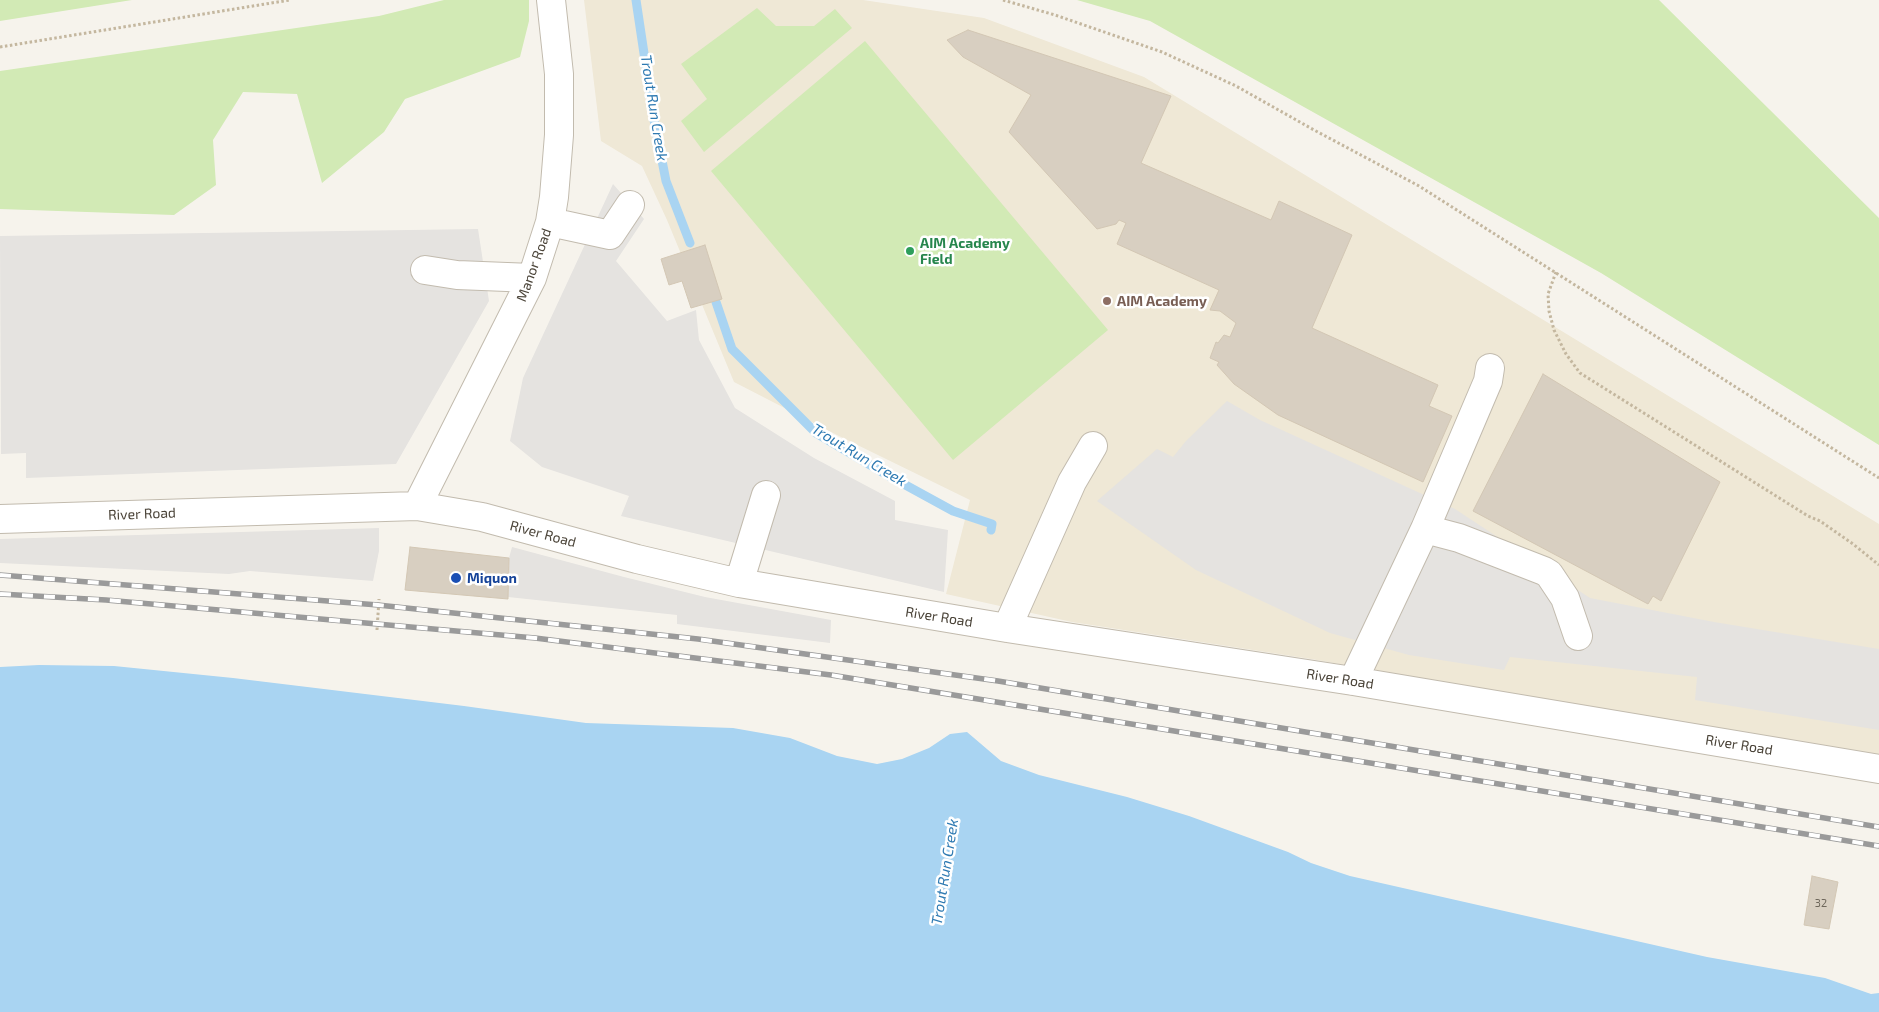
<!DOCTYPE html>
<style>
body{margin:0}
canvas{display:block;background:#f6f3ec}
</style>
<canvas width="1879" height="1012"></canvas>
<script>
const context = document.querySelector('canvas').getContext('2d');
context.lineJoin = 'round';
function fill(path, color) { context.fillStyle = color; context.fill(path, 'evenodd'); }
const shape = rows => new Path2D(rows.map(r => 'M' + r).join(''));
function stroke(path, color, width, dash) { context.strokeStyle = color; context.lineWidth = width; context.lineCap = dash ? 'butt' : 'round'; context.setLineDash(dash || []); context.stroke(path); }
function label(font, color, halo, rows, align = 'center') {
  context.font = font + ' "Exo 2",sans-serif'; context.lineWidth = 5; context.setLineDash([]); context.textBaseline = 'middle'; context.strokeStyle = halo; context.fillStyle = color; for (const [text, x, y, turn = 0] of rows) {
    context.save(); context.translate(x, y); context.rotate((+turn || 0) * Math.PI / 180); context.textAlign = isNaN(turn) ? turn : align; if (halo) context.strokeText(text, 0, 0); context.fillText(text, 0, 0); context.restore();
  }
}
const education = shape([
 [584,0,863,0,984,18,1144,77,1879,524,1879,755,1592,708,1311,659,1072,622,946,594,970,500,839,436,734,382,667,220,642,166,601,141]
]);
const green = shape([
 [0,0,132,0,0,21],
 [444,0,529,0,529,21,520,57,405,99,384,132,322,183,297,94,243,92,213,140,216,185,174,215,0,209,0,71,379,16],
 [1077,0,1659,0,1879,218,1879,445,1601,273,1150,21],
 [757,8,776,26,814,26,835,9,852,28,704,152,681,121,707,99,681,64],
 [865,41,1108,330,953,460,711,171]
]);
const parking = shape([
 [613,184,644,219,616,261,667,321,696,310,699,340,735,408,814,458,895,501,895,520,948,530,944,592,621,516,629,496,542,467,510,441,523,378],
 [478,229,489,301,396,464,26,478,26,453,1,454,0,236],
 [1227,401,1260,420,1455,509,1590,598,1714,622,1879,649,1879,730,1695,700,1697,677,1510,657,1504,670,1409,655,1330,633,1196,570,1097,501,1157,449,1173,457,1186,441],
 [379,528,379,551,373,581,250,571,229,574,0,563,0,539],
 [512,547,624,577,705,597,831,620,830,643,677,624,677,615,508,597,509,558]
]);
const water = shape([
 [39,665,114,666,233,678,464,706,586,723,733,728,790,738,837,756,877,764,902,759,929,748,950,734,967,732,1001,761,1039,775,1127,797,1189,816,1288,852,1311,863,1350,876,1707,957,1825,978,1871,994,1879,993,1879,1012,0,1012,0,667]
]);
const stream = shape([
 [636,0,654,120,666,181,690,243],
 [716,302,732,349,816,433,889,476,953,511,992,524,991,530]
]);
const building = shape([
 [968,30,1171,96,1141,163,1271,220,1279,201,1352,235,1312,328,1438,385,1429,406,1452,416,1423,482,1278,415,1234,384,1217,365,1219,362,1210,358,1216,342,1218,343,1224,335,1230,337,1236,323,1220,311,1210,310,1219,290,1117,244,1126,223,1119,220,1116,224,1097,229,1009,132,1031,95,963,57,947,40,968,30],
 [705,245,722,299,691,308,682,281,669,285,661,259,705,245],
 [1543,374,1720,482,1661,601,1653,596,1648,604,1473,511,1543,374],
 [410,547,509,558,508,599,405,590,410,547],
 [1812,876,1838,882,1829,929,1804,925,1812,876]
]);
const path = shape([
 [1003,0,1055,15,1162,52,1236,86,1314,130,1419,186,1879,478],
 [0,47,290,0],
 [1556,272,1548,294,1549,311,1554,330,1566,354,1580,373,1808,516,1820,521,1853,544,1879,565],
 [377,630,379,599]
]);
const minor = shape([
 [550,222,610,235,630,205],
 [425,270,457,275,532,278],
 [417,506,532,278,550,222,554,197,559,135,559,74,551,0],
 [0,519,417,506,482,517,637,559,739,583,1007,628,1353,681,1879,769],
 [1425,529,1459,538,1544,571,1549,574,1565,598,1578,636],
 [739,583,766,495],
 [1007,628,1072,482,1093,446],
 [1353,681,1425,529,1488,381,1490,368]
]);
const rail = shape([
 [0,575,378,605,698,639,998,681,1879,827],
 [0,594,106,600,535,638,831,675,1879,846]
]);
const markers = [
 [910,251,5,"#2e9e5b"],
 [1107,301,5,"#8d6e63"],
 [456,578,6,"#1a4fb4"]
];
const numberNames = [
 ["32",1821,903]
];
const leisureNames = [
 ["AIM Academy",920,243],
 ["Field",920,259]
];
const streetNames = [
 ["Manor Road",534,265,-70],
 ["River Road",142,514,-2],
 ["River Road",543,534,15],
 ["River Road",939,617,9],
 ["River Road",1340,679,9],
 ["River Road",1739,745,9]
];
const educationNames = [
 ["AIM Academy",1117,301]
];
const transitNames = [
 ["Miquon",467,578]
];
const waterNames = [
 ["Trout Run Creek",654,108,81],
 ["Trout Run Creek",859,455,31],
 ["Trout Run Creek",945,872,-81]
];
fill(education, '#efe8d6');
fill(green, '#d2eab5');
fill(parking, '#e5e3e0');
fill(water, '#a9d4f2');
stroke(stream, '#a9d4f2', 9);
fill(building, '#d8cfc1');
stroke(building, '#d3c7b4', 1);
stroke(minor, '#c2bbae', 30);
stroke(path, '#c4b79f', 3, [2.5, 2.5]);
stroke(minor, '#fff', 28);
stroke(rail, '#9a9a9a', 5.5);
stroke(rail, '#fff', 4, [11]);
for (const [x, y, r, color] of markers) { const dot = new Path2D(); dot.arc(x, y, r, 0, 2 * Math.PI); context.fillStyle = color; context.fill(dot); stroke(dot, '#fff', 2); }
label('11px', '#6e675b', null, numberNames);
label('bold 14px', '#27864d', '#fff', leisureNames, 'left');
label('14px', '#4b4439', '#fff', streetNames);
label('bold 14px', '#785e54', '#fff', educationNames, 'left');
label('bold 14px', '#164399', '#fff', transitNames, 'left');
label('italic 15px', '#2e7ab2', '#fff', waterNames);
</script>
